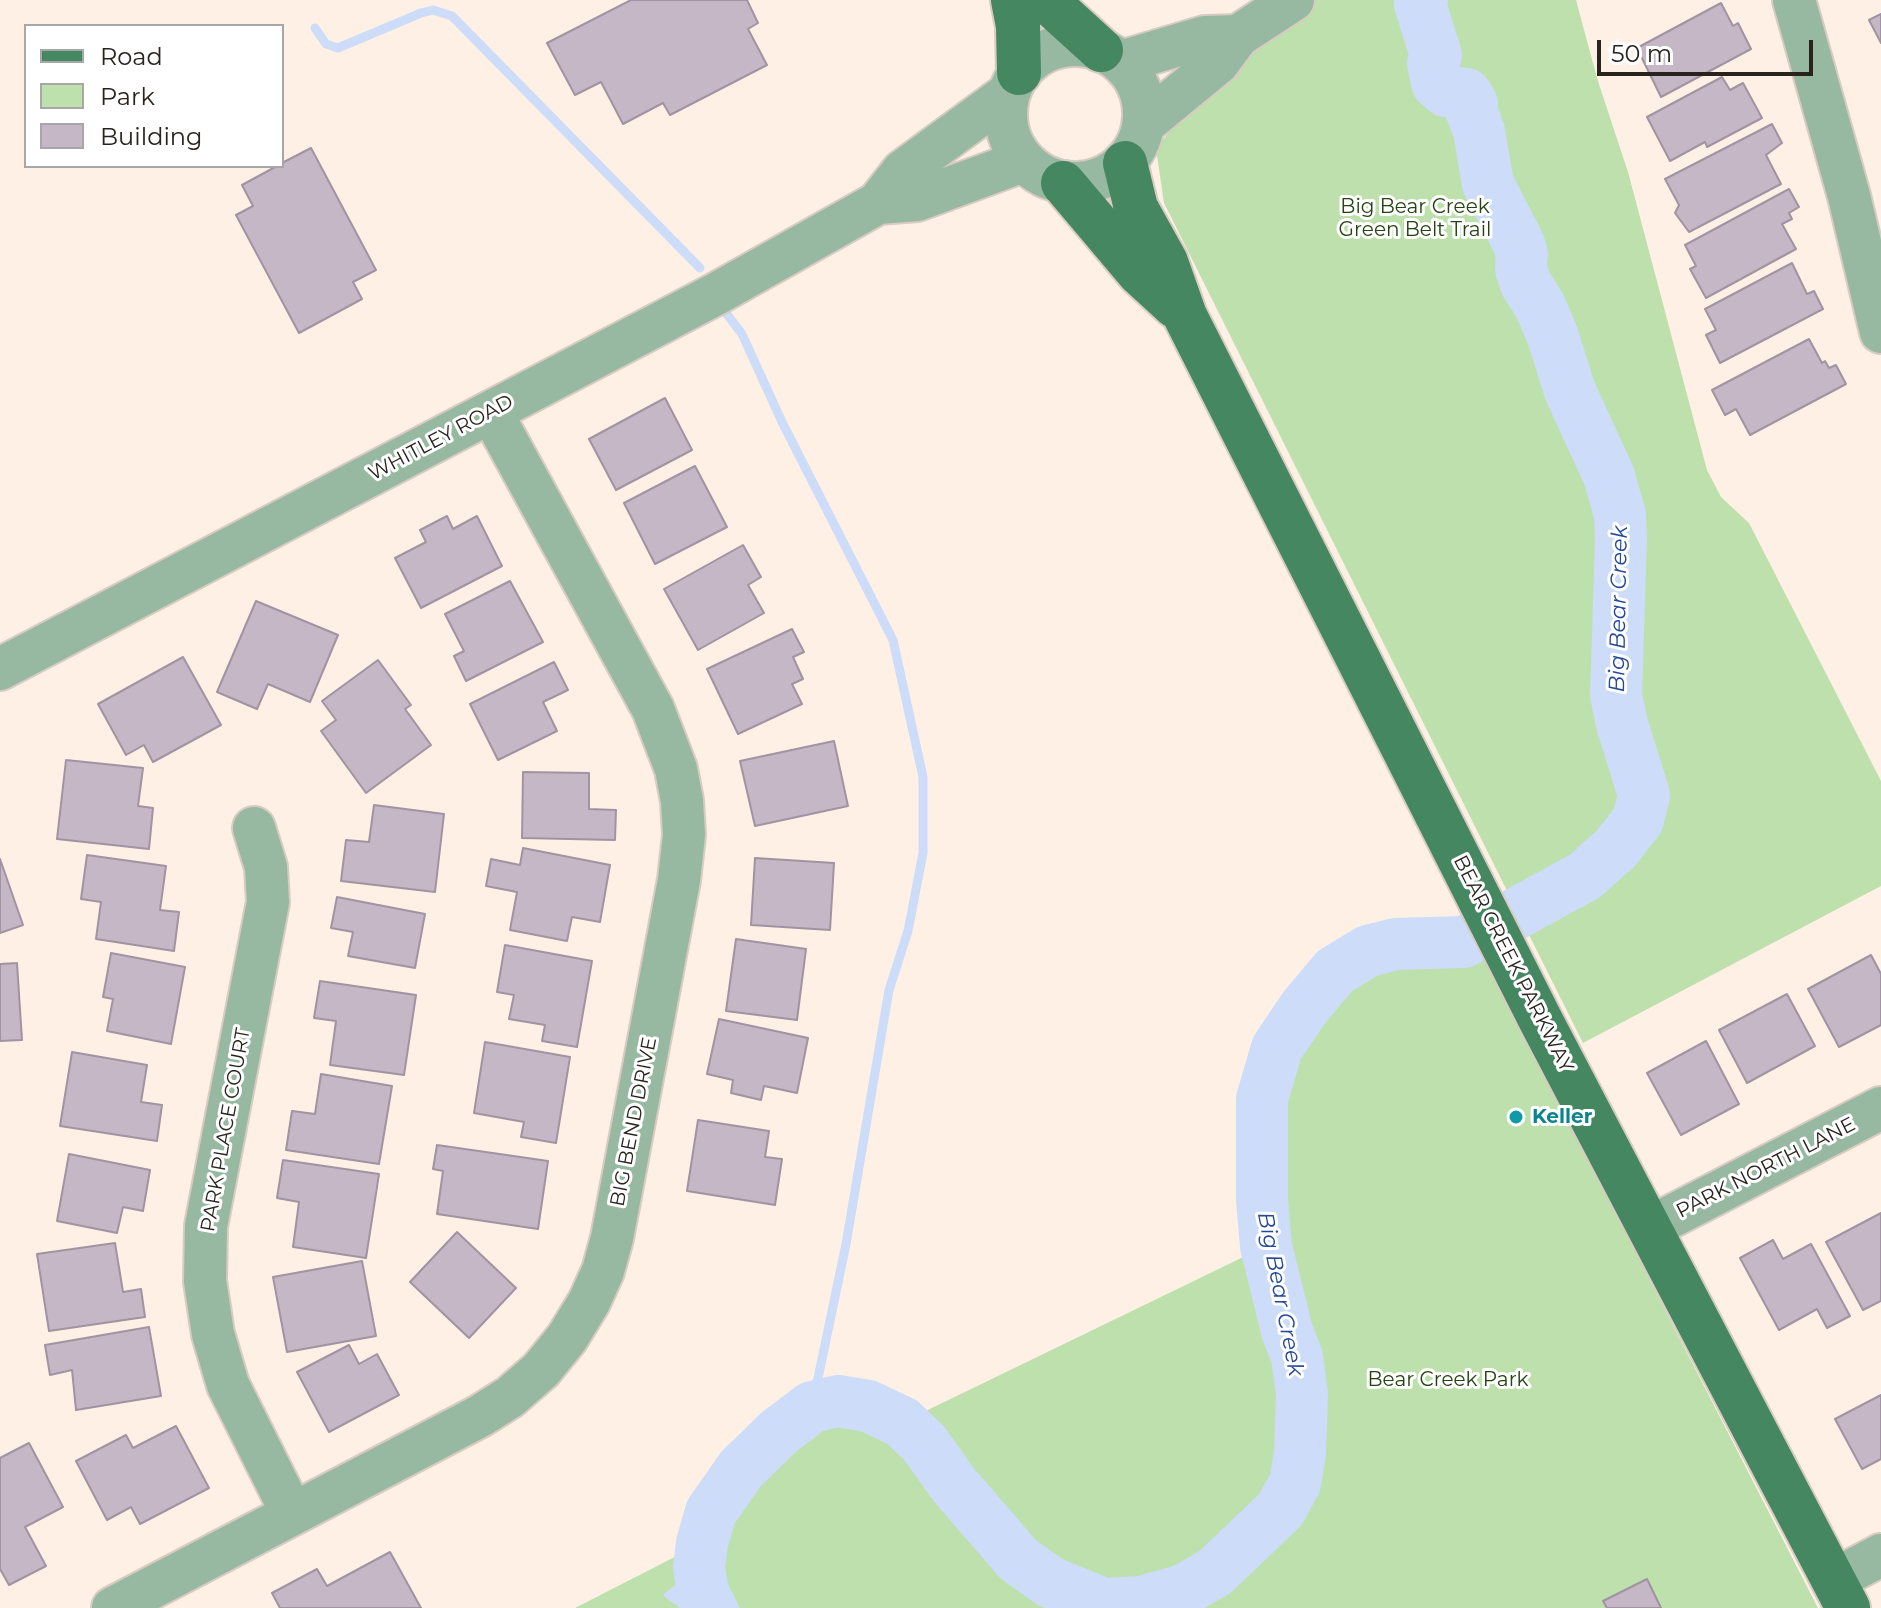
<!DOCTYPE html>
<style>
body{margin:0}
#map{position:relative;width:1881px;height:1608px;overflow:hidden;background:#fef0e5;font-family:Montserrat,sans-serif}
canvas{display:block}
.legend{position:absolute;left:24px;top:24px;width:260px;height:144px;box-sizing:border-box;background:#fff;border:2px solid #a9a7a5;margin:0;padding:10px 14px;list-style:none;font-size:24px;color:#29231e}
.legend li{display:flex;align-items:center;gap:16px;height:40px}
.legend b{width:40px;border:2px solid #a9a7a5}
.scale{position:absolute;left:1597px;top:40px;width:216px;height:36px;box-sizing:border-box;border:4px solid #29231e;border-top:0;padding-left:10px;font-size:24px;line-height:28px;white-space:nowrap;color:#29231e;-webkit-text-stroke:6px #fff;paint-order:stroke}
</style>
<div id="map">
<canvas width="1881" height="1608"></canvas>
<ul class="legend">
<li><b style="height:10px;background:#448760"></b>Road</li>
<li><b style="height:22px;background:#bee0ac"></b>Park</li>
<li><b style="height:22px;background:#c5b7c5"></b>Building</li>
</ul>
<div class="scale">50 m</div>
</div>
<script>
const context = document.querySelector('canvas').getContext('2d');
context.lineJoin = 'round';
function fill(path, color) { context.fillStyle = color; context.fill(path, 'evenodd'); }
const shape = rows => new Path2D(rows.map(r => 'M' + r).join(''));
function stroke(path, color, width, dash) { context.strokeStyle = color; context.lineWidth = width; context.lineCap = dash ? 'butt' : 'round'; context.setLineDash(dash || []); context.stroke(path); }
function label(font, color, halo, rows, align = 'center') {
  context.font = font + ' Montserrat,sans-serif'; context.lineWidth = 6; context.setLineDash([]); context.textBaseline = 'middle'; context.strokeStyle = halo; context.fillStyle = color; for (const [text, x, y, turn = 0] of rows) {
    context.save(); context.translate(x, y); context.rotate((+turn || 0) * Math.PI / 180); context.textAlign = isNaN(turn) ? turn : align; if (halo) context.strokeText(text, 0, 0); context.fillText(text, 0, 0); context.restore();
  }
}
const green = shape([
 [1311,0,1576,0,1597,78,1628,172,1707,470,1721,497,1749,523,1881,781,1881,886,1583,1043,1164,203,1156,149,1195,98],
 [1445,942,1477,944,1818,1608,575,1608,702,1543,711,1512,741,1469,779,1432,812,1407,838,1401,868,1406,903,1422,1266,1246,1262,1200,1262,1099,1277,1048,1304,1008,1335,971,1368,951,1396,944]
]);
const water = shape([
 [679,1566,725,1569,727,1582,740,1608,682,1608,668,1600,663,1595,679,1582,682,1573]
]);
const stream = shape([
 [315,28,326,44,338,48,421,13,433,10,452,16,700,268],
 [726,313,742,334,782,422,893,640,923,777,923,853,908,931,889,990,846,1244,812,1407]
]);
const river = shape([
 [705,1608,699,1567,702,1543,711,1512,741,1469,779,1432,812,1407,838,1401,868,1406,902,1422,924,1443,954,1485,1018,1559,1050,1582,1104,1604,1141,1602,1184,1590,1215,1572,1280,1510,1295,1483,1300,1453,1302,1394,1297,1357,1287,1331,1266,1246,1262,1200,1262,1099,1277,1048,1304,1008,1335,971,1368,951,1396,944,1464,942,1585,876,1616,848,1638,820,1644,795,1622,724,1616,695,1621,538,1620,515,1609,476,1570,391,1552,334,1540,306,1526,284,1521,269,1522,254,1519,244,1488,184,1479,131,1471,110,1472,104,1466,94,1446,91,1437,83,1433,63,1436,55,1420,4,1422,0]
]);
const building = shape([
 [631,0,747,0,758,23,748,29,767,65,670,115,663,103,623,124,601,82,575,95,547,43,631,0],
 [1721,3,1733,26,1738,23,1751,49,1661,97,1637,48,1721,3],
 [1881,14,1881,43,1869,20,1881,14],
 [1722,77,1730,90,1743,83,1762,118,1707,147,1705,142,1670,161,1647,117,1722,77],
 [1772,124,1782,143,1766,155,1781,184,1689,232,1675,213,1679,205,1665,179,1772,124],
 [311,148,376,270,353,282,362,299,299,333,236,215,253,206,242,185,277,166,282,166,282,163,311,148],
 [1789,189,1799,207,1789,213,1792,219,1782,224,1796,249,1706,298,1690,269,1696,266,1685,245,1789,189],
 [1792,263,1807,294,1814,291,1823,309,1720,363,1706,335,1716,330,1705,309,1792,263],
 [1809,339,1822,363,1825,361,1829,368,1836,365,1846,384,1750,435,1736,409,1725,415,1712,390,1809,339],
 [665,398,692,450,616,490,589,439,665,398],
 [695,466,727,527,655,564,624,503,695,466],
 [447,516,453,529,477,516,502,566,421,608,395,558,426,542,420,530,447,516],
 [743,545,761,577,748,585,764,613,698,650,664,589,743,545],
 [510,581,543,642,466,681,454,656,464,651,445,614,510,581],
 [256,601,338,635,310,702,268,684,257,709,217,692,256,601],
 [792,629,804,652,793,657,803,679,792,684,802,704,738,734,707,669,792,629],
 [183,657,221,725,153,762,144,745,126,755,98,704,183,657],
 [378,660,411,705,405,709,431,745,366,793,321,731,336,720,322,701,378,660],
 [554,662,568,690,543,702,557,731,498,760,470,704,554,662],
 [834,741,848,806,755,826,740,761,834,741],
 [66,760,143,768,138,806,153,808,149,849,57,839,66,760],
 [523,772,589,773,589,809,616,810,615,840,522,838,523,772],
 [374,805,444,814,435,892,341,881,346,840,369,842,374,805],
 [523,848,610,865,600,922,572,917,567,941,510,930,517,892,486,886,491,859,520,865,523,848],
 [87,855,166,866,160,910,179,912,174,951,96,939,101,902,81,899,87,855],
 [755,858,834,863,830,930,751,925,755,858],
 [0,859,23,925,0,933,0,859],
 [337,897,425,914,415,968,348,956,353,932,331,928,337,897],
 [736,939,806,949,797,1020,726,1011,736,939],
 [505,945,592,961,577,1047,542,1041,545,1025,509,1019,514,995,497,992,505,945],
 [111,953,185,967,171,1044,107,1031,113,999,103,997,111,953],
 [1871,955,1881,974,1881,1025,1839,1047,1808,989,1871,955],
 [17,963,22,1040,0,1041,0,964,17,963],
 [320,981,416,995,404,1075,330,1065,336,1021,314,1018,320,981],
 [1787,994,1815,1046,1747,1083,1719,1030,1787,994],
 [719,1019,808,1038,797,1093,764,1086,761,1100,731,1093,733,1080,707,1074,719,1019],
 [1706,1041,1739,1104,1681,1135,1647,1073,1706,1041],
 [485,1042,570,1057,556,1143,521,1137,524,1122,474,1113,485,1042],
 [72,1052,147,1065,141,1102,162,1105,157,1141,60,1126,72,1052],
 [321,1074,392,1086,379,1164,286,1150,292,1111,315,1114,321,1074],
 [698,1120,769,1131,765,1157,782,1159,775,1205,687,1191,698,1120],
 [437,1145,548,1161,538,1229,437,1214,443,1171,433,1169,437,1145],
 [69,1154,150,1170,143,1211,123,1207,117,1233,57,1221,69,1154],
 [283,1160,379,1174,366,1258,293,1247,299,1202,277,1198,283,1160],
 [1881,1213,1881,1301,1863,1310,1826,1242,1881,1213],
 [457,1232,516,1288,469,1338,410,1282,457,1232],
 [1773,1240,1783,1259,1811,1244,1850,1316,1827,1328,1817,1309,1779,1330,1740,1258,1773,1240],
 [115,1243,123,1292,141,1289,145,1317,49,1331,37,1254,115,1243],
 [362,1261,376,1336,287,1352,273,1277,362,1261],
 [149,1327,161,1396,76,1410,72,1370,50,1375,45,1345,149,1327],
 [349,1345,359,1364,377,1354,399,1395,329,1432,297,1372,349,1345],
 [1881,1395,1881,1459,1862,1469,1835,1419,1881,1395],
 [176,1426,209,1488,140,1524,131,1507,107,1520,76,1461,126,1435,133,1448,176,1426],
 [29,1443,63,1507,25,1527,46,1566,9,1585,0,1569,0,1458,29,1443],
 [390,1552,421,1608,280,1608,272,1593,317,1569,327,1586,390,1552],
 [1647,1579,1661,1608,1607,1608,1603,1601,1647,1579]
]);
const minor = shape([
 [1794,0,1849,196,1881,332],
 '1006 114a69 69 0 1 1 138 0a69 69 0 1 1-138 0Z',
 [1121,62,1205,37,1238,36],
 [1145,123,1218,63,1238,36,1293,0],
 [878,203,917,200,1023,161],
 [0,669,716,294,878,203,903,171,1008,94],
 [254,828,266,867,268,902,206,1226,205,1281,213,1334,228,1385,292,1513],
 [1651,1227,1881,1108],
 [1834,1580,1881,1555],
 [113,1608,480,1416,510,1397,541,1370,567,1338,589,1302,603,1271,612,1238,679,880,684,835,682,801,676,769,653,709,491,412]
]);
const major = shape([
 [1013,0,1018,26,1019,73],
 [1046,0,1101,50],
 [1125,163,1136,208,1166,262,1185,316,1541,1021,1848,1608],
 [1063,183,1139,273,1175,306]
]);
const markers = [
 [1516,1117,8,"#0f9aa8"]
];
const parkNames = [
 ["Big Bear Creek",1415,207],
 ["Green Belt Trail",1415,230],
 ["Bear Creek Park",1448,1380]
];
const streetNames = [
 ["WHITLEY ROAD",441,438,-28],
 ["BEAR CREEK PARKWAY",1513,964,63],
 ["BIG BEND DRIVE",634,1122,-79],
 ["PARK PLACE COURT",226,1130,-80],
 ["PARK NORTH LANE",1766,1168,-27]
];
const cultureNames = [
 ["Keller",1532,1117]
];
const waterNames = [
 ["Big Bear Creek",1619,609,-89],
 ["Big Bear Creek",1280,1294,79]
];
fill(green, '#bee0ac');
fill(water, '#ccdcf9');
stroke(stream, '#ccdcf9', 9);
stroke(river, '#ccdcf9', 52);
fill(building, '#c5b7c5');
stroke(building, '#a193a1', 2);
stroke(minor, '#d8cbc1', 46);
stroke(major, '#d8cbc1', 48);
stroke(minor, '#97b9a2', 42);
stroke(major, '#448760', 44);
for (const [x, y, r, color] of markers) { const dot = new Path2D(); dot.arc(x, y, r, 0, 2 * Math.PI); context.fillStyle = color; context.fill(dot); stroke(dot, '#fff', 3); }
label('20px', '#254211', '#fff', parkNames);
label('20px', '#29231e', '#fff', streetNames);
label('bold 20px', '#0d838f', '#fff', cultureNames, 'left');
label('italic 22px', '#244999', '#fff', waterNames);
</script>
